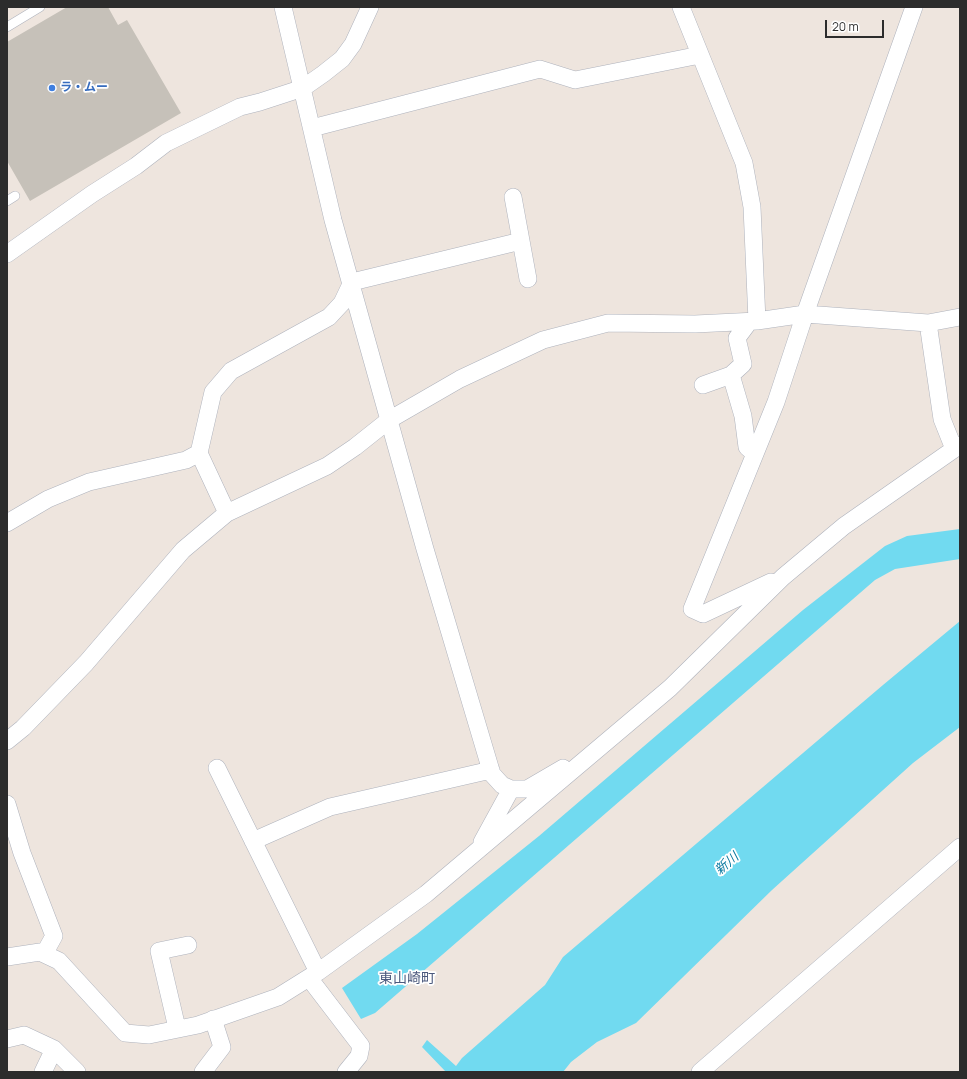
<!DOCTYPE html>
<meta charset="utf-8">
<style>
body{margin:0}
#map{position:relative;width:967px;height:1079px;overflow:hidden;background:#eee5de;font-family:Manrope,sans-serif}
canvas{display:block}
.frame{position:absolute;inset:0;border:8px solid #2c2c2c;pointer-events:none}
.scale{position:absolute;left:825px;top:20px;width:59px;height:18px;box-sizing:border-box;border:2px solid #2c2c2c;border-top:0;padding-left:5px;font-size:12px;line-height:14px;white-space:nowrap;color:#2c2c2c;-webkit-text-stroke:3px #fff;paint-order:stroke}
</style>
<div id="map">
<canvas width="967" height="1079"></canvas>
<div class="frame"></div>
<div class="scale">20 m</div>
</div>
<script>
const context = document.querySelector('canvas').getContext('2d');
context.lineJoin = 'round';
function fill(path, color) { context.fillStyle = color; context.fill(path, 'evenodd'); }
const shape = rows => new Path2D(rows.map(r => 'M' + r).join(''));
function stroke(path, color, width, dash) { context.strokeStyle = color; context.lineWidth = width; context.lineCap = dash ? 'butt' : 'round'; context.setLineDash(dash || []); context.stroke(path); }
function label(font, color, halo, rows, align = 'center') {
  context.font = font + ' Manrope,"Noto Sans JP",sans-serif'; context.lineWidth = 3.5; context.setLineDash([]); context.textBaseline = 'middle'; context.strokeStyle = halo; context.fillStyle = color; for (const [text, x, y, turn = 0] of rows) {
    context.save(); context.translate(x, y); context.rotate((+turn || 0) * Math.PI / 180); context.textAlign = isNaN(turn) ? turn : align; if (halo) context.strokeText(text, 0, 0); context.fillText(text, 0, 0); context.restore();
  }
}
const water = shape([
 [960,529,960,559,895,569,875,580,375,1013,361,1019,342,988,417,934,539,836,803,610,885,546,907,536],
 [960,621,960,727,913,763,772,890,636,1023,597,1042,571,1062,563,1072,446,1072,422,1047,427,1040,456,1066,462,1058,545,985,563,957,883,685]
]);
const building = shape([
 [67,7,108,7,118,25,127,20,181,113,30,201,7,161,7,42]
]);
const lane = shape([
 [7,27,40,7],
 [7,201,15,196]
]);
const street = shape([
 [283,7,333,220,425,549,492,774,502,785,511,789,527,789,563,768],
 [681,7,744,163,752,207,757,321,805,314,776,402,692,609,703,614,771,582],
 [914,7,805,314,928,323,942,419,954,449],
 [312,128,540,69,575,80,700,55],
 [513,197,528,279],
 [7,254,92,194,136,166,166,143,240,107,260,102,303,88,323,74,342,59,353,44,370,7],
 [928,323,960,317],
 [731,375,743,416,747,447,755,454],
 [703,385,731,375,743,364,737,338,749,322],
 [227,513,327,466,355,447,389,420,460,379,543,340,608,323,695,324,757,321],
 [7,523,48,499,89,482,186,460,199,453,213,392,231,371,329,317,342,303,352,282,521,241],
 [7,741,23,728,86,663,183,550,227,513,199,453],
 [217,768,318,972],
 [7,804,22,853,54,936,44,954],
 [253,841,330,807,491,770],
 [482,842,511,789],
 [7,957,40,952,59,961,125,1033,149,1035,198,1025,278,997,318,972,426,894,670,688,783,577,844,526,960,445],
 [309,978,361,1046,359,1056,346,1072],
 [177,1028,159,951,188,945],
 [7,1039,24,1035,54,1049,77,1072],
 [43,1072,54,1049],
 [203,1072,222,1047,213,1019],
 [700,1072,960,847]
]);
const markers = [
 [52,88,4,"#3f7fe0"]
];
const shopNames = [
 ["ラ・ムー",60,88]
];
const waterNames = [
 ["新川",727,864,-41]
];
const quarterNames = [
 ["東山崎町",407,979]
];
fill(water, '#71daf0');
fill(building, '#c6c1b9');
stroke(lane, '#aeb2bc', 10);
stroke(street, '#aeb2bc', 18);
stroke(lane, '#fff', 9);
stroke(street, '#fff', 17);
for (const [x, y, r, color] of markers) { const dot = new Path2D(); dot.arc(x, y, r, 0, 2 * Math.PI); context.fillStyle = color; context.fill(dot); stroke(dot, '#fff', 1.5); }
label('bold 12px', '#366cbe', '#fff', shopNames, 'left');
label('italic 13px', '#0c7aa0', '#fff', waterNames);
label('14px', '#4b597d', '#fff', quarterNames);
</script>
